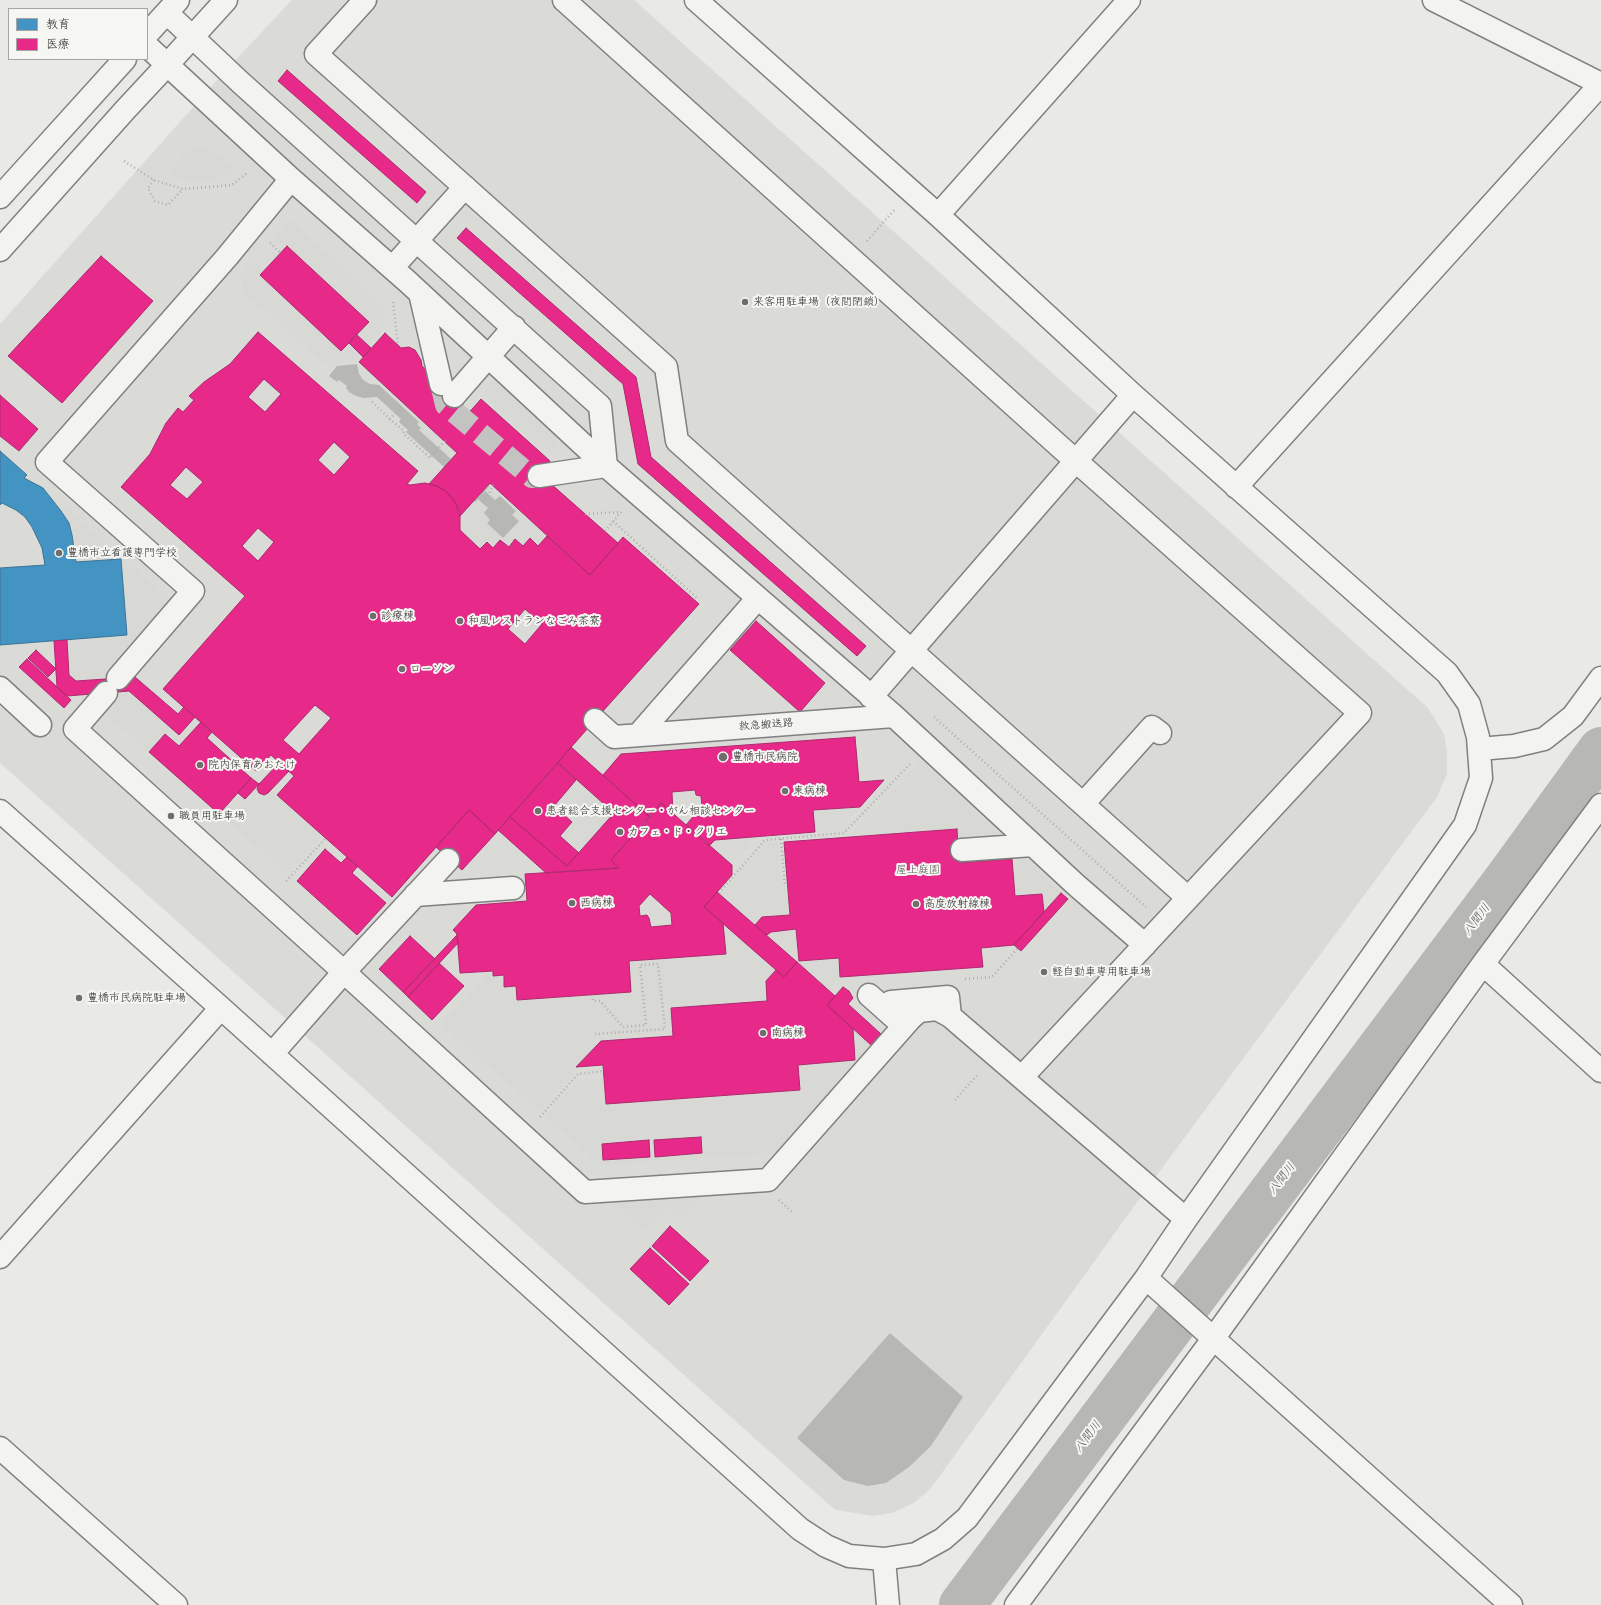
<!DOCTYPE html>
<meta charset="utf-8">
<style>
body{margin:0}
#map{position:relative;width:1601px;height:1605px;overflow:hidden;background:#e9e9e7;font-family:Sriracha,"Klee One",sans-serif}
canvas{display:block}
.legend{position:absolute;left:8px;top:8px;width:140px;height:52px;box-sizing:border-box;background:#f6f6f2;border:1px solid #a5a5a2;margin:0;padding:5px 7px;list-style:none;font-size:12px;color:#2b2b2b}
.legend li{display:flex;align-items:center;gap:8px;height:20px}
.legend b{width:20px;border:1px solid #a5a5a2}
</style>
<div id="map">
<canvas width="1601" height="1605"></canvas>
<ul class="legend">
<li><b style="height:11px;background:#4393c3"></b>教育</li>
<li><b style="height:11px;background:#e7298a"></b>医療</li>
</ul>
</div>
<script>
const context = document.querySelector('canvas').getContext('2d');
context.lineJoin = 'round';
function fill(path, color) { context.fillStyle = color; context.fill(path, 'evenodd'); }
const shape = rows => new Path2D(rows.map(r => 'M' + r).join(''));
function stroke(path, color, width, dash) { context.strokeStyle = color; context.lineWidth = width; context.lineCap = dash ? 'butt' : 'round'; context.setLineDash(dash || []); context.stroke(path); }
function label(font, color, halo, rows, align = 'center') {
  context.font = font + ' Sriracha,"Klee One",sans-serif'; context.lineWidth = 4; context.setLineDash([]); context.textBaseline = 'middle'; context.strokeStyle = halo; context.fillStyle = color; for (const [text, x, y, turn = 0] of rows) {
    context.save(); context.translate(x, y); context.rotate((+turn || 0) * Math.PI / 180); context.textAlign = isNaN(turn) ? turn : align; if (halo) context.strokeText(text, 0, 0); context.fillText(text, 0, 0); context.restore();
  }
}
const built = shape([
 [292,0,634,0,1428,708,1444,734,1447,752,1447,774,1437,797,1148,1187,931,1488,914,1503,892,1513,873,1516,855,1513,836,1510,826,1502,0,763,0,324,227,69]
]);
const green = shape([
 [207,146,233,167,233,172,228,176,198,181,188,181,175,177,168,172,189,149],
 [290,220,383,305,385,327,368,345,356,334,369,321,287,247,284,249,273,239],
 [253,260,264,271,260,275,341,350,349,343,360,354,353,361,323,363,243,291,241,274],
 [494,381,500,381,555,431,557,436,557,442,554,447,549,450,544,449,538,446,489,400,486,395,486,389,489,384],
 [408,407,457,453,451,459,419,430,417,424,419,421,406,409],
 [491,484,547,536,538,546,530,538,523,546,515,539,509,547,500,540,493,548,487,542,480,549,460,530,460,516,474,501,478,498,488,508,491,520,487,523,503,538,519,521,512,515,515,511,499,496,496,500,485,490],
 [57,500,169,599,99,680,76,681,69,675,67,640,121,559,76,562,72,535,69,523,55,503],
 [129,691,179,735,195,717,201,722,179,746,165,734,149,752,101,710,118,692],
 [921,761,1000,836,996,840,958,843,956,829,849,837],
 [576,780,614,813,579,853,560,836,572,822,554,806],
 [259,784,271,790,322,835,287,873,219,814,238,793,245,799],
 [860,807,839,830,815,832,813,810],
 [757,836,733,863,711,844,715,840],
 [778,842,781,888,788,888,790,915,762,917,755,925,721,895,766,843],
 [1024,858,1061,893,1044,912,1042,894,1015,896,1013,869],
 [723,923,776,970,766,981,767,1001,671,1008,673,1036,601,1041,539,1110,441,1024,485,977,485,972,493,971,494,976,504,975,504,987,516,986,518,1000,631,992,629,961,725,954],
 [796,929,799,961,839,958,840,977,829,990,767,935,771,932],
 [853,1029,871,1045,773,1153,601,1165,546,1117,578,1080,604,1078,606,1104,800,1090,798,1065,855,1060],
 [702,1194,704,1197,682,1219,668,1207,644,1231,612,1202]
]);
const water = shape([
 [357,364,359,374,363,380,370,384,379,385,419,422,417,424,421,428,419,430,451,459,444,467,406,432,408,430,399,422,401,419,377,397,363,398,354,395,349,392,346,388,347,386,339,380,337,382,329,376,337,366],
 [490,483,491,484,485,491,495,500,500,496,516,511,512,515,519,521,503,538,487,523,490,520,484,513,488,508,478,499,475,502,474,501],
 [890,1333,963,1397,931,1446,909,1467,886,1483,868,1486,844,1480,797,1438]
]);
const schools = shape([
 [0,451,27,475,24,478,43,488,61,511,69,523,72,535,76,562,121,559,127,635,0,645,0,568,45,565,42,548,32,527,25,517,16,510,2,503,0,505,0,451]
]);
const health = shape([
 [287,70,426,192,417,203,278,81,287,70],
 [466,228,636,377,651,457,866,646,857,656,638,464,623,384,457,238,466,228],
 [287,246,369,322,341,351,260,275,287,246],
 [101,256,153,301,62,403,8,356,101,256],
 [258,332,418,471,407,484,410,485,425,483,437,486,447,492,455,502,460,513,460,530,480,549,487,542,493,548,500,540,509,547,515,539,523,546,530,538,538,546,547,536,590,575,623,537,699,604,595,720,495,834,469,810,392,897,277,795,294,776,271,755,256,771,163,689,245,596,121,487,150,454,166,423,178,408,183,412,194,400,189,396,204,382,230,364,258,332],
 [264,379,281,394,265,412,248,397,264,379],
 [334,442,350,457,334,475,318,460,334,442],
 [186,467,203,482,187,499,170,485,186,467],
 [258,528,274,542,258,561,242,546,258,528],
 [525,609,542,624,525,644,508,629,525,609],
 [315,705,331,718,299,754,283,740,315,705],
 [385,333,401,348,409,347,415,350,421,360,422,366,463,403,462,410,465,417,481,399,550,461,535,482,550,483,618,543,590,575,490,483,460,516,455,502,447,492,437,486,429,484,457,453,359,362,385,333],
 [356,334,371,348,363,357,349,343,356,334],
 [0,395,38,429,19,451,0,436,0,395],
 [756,621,825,683,800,712,730,650,756,621],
 [67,640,69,675,76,681,135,677,178,714,184,707,195,717,179,735,129,691,67,696,57,687,54,641,67,640],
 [36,650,56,669,48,677,28,658,36,650],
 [27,659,71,700,64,708,19,667,27,659],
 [201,722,212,732,207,738,251,778,219,814,149,752,165,734,179,746,201,722],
 [855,737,859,782,884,780,860,807,813,810,815,832,715,840,709,846,686,825,702,806,701,796,696,795,695,790,672,792,673,814,661,803,650,817,603,775,621,754,855,737],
 [571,747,650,817,611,860,619,868,546,873,498,830,510,817,567,866,614,813,558,763,571,747],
 [279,763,289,771,268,793,264,795,259,793,257,789,259,784,279,763],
 [558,763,576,780,554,806,572,822,560,836,579,853,567,866,510,817,558,763],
 [251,778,259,784,245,799,238,793,251,778],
 [661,803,732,865,732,875,704,907,723,923,726,954,629,961,631,992,517,1000,516,986,504,987,504,975,493,976,493,971,460,973,457,934,453,930,476,905,527,901,525,874,619,868,611,860,661,803],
 [650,894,671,913,672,925,651,927,649,918,647,915,640,916,639,906,650,894],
 [469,810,495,834,462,870,436,847,469,810],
 [957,829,959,863,1012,859,1015,896,1042,894,1044,912,1014,945,981,948,983,967,840,977,839,958,799,961,796,929,771,932,767,935,755,925,762,917,790,915,784,842,957,829],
 [325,849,341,863,347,857,358,866,352,873,386,903,357,935,297,881,325,849],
 [717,892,797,962,784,977,704,907,717,892],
 [1061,893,1068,899,1021,951,1014,945,1061,893],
 [457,935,458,943,408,997,403,992,457,935],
 [410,936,435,959,403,992,379,969,410,936],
 [797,962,835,996,827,1005,853,1029,855,1060,798,1065,800,1090,606,1104,603,1065,576,1067,601,1041,673,1036,671,1008,767,1001,766,981,776,970,784,977,797,962],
 [439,963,464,986,432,1020,408,997,439,963],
 [843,987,849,991,853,998,848,1004,881,1034,871,1045,827,1005,843,987],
 [701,1137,702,1153,655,1157,654,1140,701,1137],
 [649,1140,650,1157,603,1160,602,1144,649,1140],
 [670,1226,709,1261,690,1281,652,1246,670,1226],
 [650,1248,689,1284,669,1305,630,1269,650,1248]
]);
const river = shape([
 [962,1605,1508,878,1601,750]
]);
const minorTunnel = shape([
 [441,384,446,405,532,477,539,476]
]);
const path = shape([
 [124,161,154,180,183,189,232,185,247,173],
 [154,180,148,188,155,201,168,205,183,189],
 [867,241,895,209],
 [270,243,281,253],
 [393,302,398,345],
 [372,402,390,419],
 [403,403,390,419,404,431,403,433,430,458,445,441],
 [482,502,489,494,493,485],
 [585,514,621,512],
 [613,521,697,598],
 [605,531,622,511],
 [934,717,1146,907],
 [781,839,785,887],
 [286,881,326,838],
 [719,893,765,840,844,833,910,764],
 [965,979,992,977,1018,948],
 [592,995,593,1001,600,1001,623,1027,646,1025,640,965,658,964,665,1029,595,1034],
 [955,1100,979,1073],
 [540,1117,578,1074,603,1071],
 [779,1200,792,1212]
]);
const minor = shape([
 [365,0,316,54,666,367,677,441,1188,898],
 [564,0,1058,445,1360,713,1022,1077],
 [1434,0,1601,84],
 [167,13,240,82,600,406,606,466,539,476],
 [147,34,178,0],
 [147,46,291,179,408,282,606,466,894,716,1075,884,1145,945],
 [0,197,125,59],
 [938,215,1129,0],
 [0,250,126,109,167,65,226,0],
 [392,268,465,187],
 [420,293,441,384],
 [454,396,514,327],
 [1236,487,1601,84],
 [118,678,193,591,47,462,227,257,291,179],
 [0,688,40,725],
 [106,693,75,729,344,972,585,1192,768,1180,911,1018,919,1011,937,1009,950,1016,1186,1219],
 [871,697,1133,395],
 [595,720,614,737,894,716],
 [638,735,758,598],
 [1479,749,1514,746,1544,739,1573,716,1601,678],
 [1083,804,1152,727,1160,733],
 [0,811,221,1008,800,1529,826,1546,849,1556,884,1559,916,1554,943,1539,967,1518,1146,1278,1186,1219,1465,825,1481,778,1478,737,1469,704,1447,673,1133,395,938,215,696,0],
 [962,850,1033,845],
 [415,895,513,888],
 [1483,964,1601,1071],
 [869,995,897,1020],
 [886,1010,891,1002,948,997,950,1016],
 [272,1054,344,972,448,860],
 [0,1257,221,1008],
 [1146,1278,1511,1605],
 [0,1448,176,1605],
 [884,1559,888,1605],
 [1016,1605,1213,1339,1483,964,1601,805]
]);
const markers = [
 [745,302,4,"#6e6e6d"],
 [59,553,4,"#6e6e6d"],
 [373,616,4,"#6e6e6d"],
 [460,621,4,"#6e6e6d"],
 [402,669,4,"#6e6e6d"],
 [723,757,5,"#6e6e6d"],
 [200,765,4,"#6e6e6d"],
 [785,791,4,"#6e6e6d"],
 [538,811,4,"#6e6e6d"],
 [171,816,4,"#6e6e6d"],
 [620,832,4,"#6e6e6d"],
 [572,903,4,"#6e6e6d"],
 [916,904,4,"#6e6e6d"],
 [1044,972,4,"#6e6e6d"],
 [79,998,4,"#6e6e6d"],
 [763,1033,4,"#6e6e6d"]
];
const poiNames = [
 ["来客用駐車場（夜間閉鎖）",753,302],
 ["豊橋市立看護専門学校",67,553],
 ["診療棟",381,616],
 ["和風レストランなごみ茶寮",468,621],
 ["ローソン",410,669],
 ["豊橋市民病院",732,757],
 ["院内保育あおたけ",208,765],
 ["東病棟",793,791],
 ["患者総合支援センター・がん相談センター",546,811],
 ["職員用駐車場",179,816],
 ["カフェ・ド・クリエ",628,832],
 ["西病棟",580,903],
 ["高度放射線棟",924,904],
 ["軽自動車専用駐車場",1052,972],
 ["豊橋市民病院駐車場",87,998],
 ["南病棟",771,1033]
];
const streetNames = [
 ["救急搬送路",766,725,-4]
];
const parkNames = [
 ["屋上庭園",918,870]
];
const waterNames = [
 ["八間川",1477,920,-53],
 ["八間川",1282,1179,-53],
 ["八間川",1088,1437,-53]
];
fill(built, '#dadad7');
fill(green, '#d8d8d5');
fill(water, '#b7b7b4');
fill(schools, '#4393c3');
stroke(schools, '#3c7495', 1);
fill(health, '#e7298a');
stroke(health, '#af2a6e', 1);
stroke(river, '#b7b7b4', 46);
stroke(minorTunnel, '#c3c3c1', 22, [22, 11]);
stroke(minor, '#808080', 25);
stroke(path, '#aeaead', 2.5, [1, 3]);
stroke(minor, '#f3f3f1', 22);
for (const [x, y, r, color] of markers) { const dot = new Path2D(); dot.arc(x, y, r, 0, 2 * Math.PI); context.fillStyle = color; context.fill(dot); stroke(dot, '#f6f6f2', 1.5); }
label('11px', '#2b2b2b', '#f6f6f2', poiNames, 'left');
label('11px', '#2b2b2b', '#f6f6f2', streetNames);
label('11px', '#535352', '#f6f6f2', parkNames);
label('italic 12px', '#545453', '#f6f6f2', waterNames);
</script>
